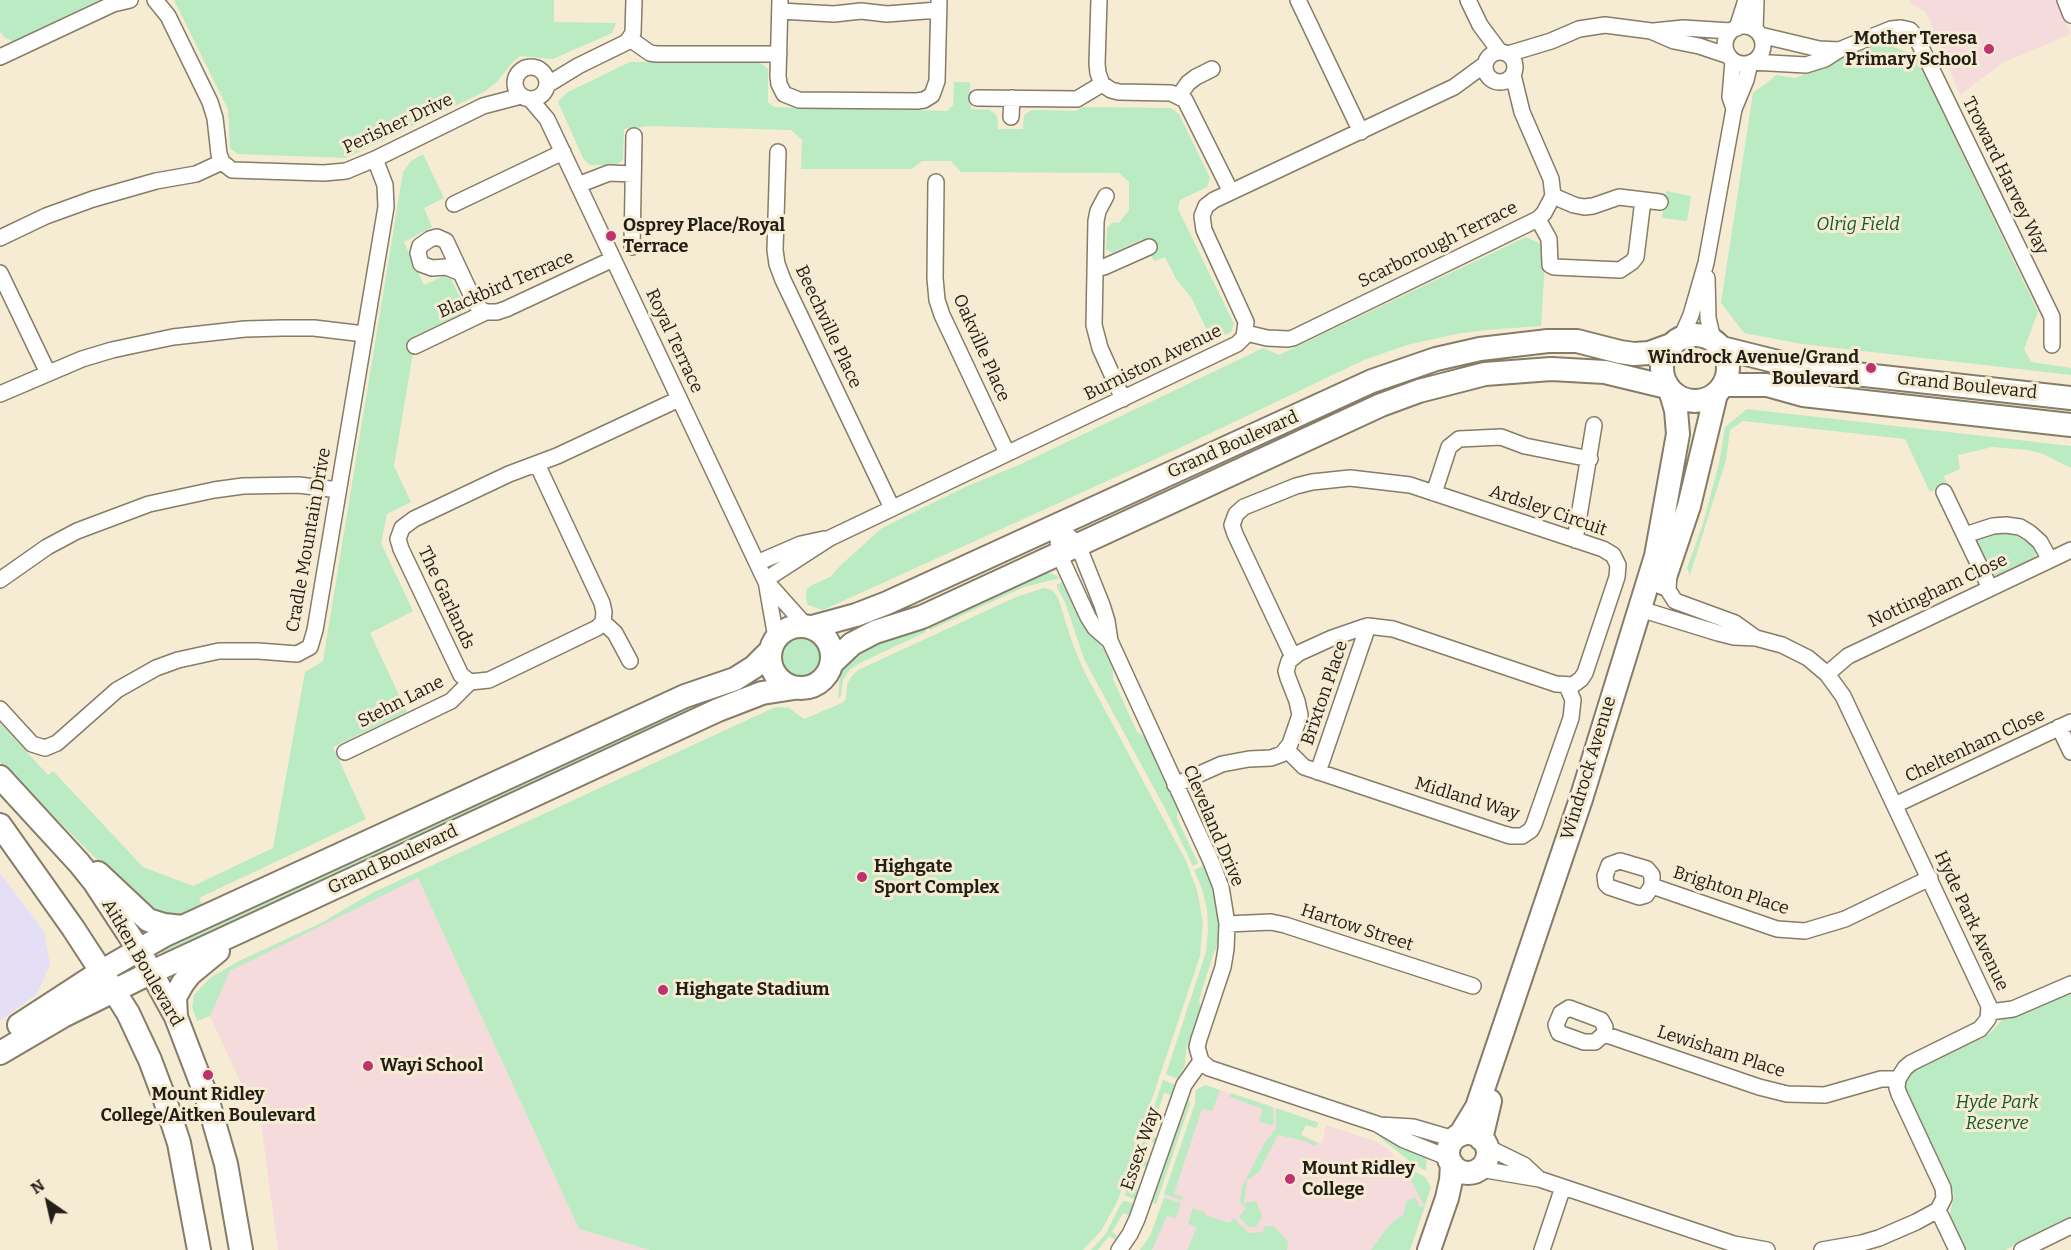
<!DOCTYPE html>
<style>
body{margin:0}
#map{position:relative;width:2071px;height:1250px;overflow:hidden;background:#f6ebd3;font-family:Bitter,serif}
canvas{display:block}
.north{position:absolute;left:18px;top:1172px;width:60px;height:60px;-webkit-text-stroke:4px #f6ebd3;paint-order:stroke;rotate:326deg;font-size:16px;font-weight:700;line-height:24px;text-align:center;color:#231f16}
.north::after{content:'';display:block;margin:auto;width:21px;height:27px;background:#231f16;clip-path:polygon(50% 0,100% 100%,50% 72%,0 100%)}
</style>
<div id="map">
<canvas width="2071" height="1250"></canvas>
<div class="north">N</div>
</div>
<script>
const context = document.querySelector('canvas').getContext('2d');
context.lineJoin = 'round';
function fill(path, color) { context.fillStyle = color; context.fill(path, 'evenodd'); }
const shape = rows => new Path2D(rows.map(r => 'M' + r).join(''));
function stroke(path, color, width, dash) { context.strokeStyle = color; context.lineWidth = width; context.lineCap = dash ? 'butt' : 'round'; context.setLineDash(dash || []); context.stroke(path); }
function label(font, color, halo, rows, align = 'center') {
  context.font = font + ' Bitter,serif'; context.lineWidth = 6; context.setLineDash([]); context.textBaseline = 'middle'; context.strokeStyle = halo; context.fillStyle = color; for (const [text, x, y, turn = 0] of rows) {
    context.save(); context.translate(x, y); context.rotate((+turn || 0) * Math.PI / 180); context.textAlign = isNaN(turn) ? turn : align; if (halo) context.strokeText(text, 0, 0); context.fillText(text, 0, 0); context.restore();
  }
}
const commercial = shape([
 [0,873,44,931,50,965,37,994,0,1021]
]);
const education = shape([
 [1909,0,2056,0,2071,34,2002,63,1960,95,1926,12,1911,4],
 [418,878,579,1229,650,1250,278,1250,262,1129,210,1016,230,971],
 [1205,1085,1319,1123,1316,1128,1306,1125,1301,1134,1322,1144,1326,1125,1377,1142,1389,1150,1403,1164,1425,1207,1410,1250,1140,1250,1150,1236,1159,1212,1195,1104,1196,1090]
]);
const green = shape([
 [0,0,104,0,18,41,13,41,5,38,0,32],
 [174,0,554,0,554,22,616,23,612,33,553,59,520,56,511,64,497,82,484,92,346,158,238,154,230,148,228,109],
 [1880,42,1915,55,2038,312,2024,349,2031,362,2071,368,2071,375,1802,344,1744,333,1721,303,1753,93,1777,75,1796,78],
 [630,62,759,62,768,69,768,102,774,107,947,111,953,105,954,82,970,82,971,109,990,110,997,116,998,129,1023,129,1024,115,1032,110,1076,111,1082,107,1171,108,1179,114,1210,178,1207,187,1180,200,1178,209,1234,324,1231,332,1212,341,1191,297,1176,279,1165,257,1154,261,1143,239,1112,253,1106,249,1107,228,1113,222,1119,223,1129,210,1129,182,1119,173,961,172,951,161,922,161,912,169,801,169,802,140,791,130,651,126,624,129,623,160,616,165,590,165,584,160,558,102,566,93],
 [423,154,444,198,424,208,432,227,404,242,424,285,444,276,451,279,464,305,462,314,416,335,394,466,411,502,387,514,381,543,413,611,370,633,407,712,333,747,366,819,199,898,203,907,178,919,149,912,0,762,0,723,48,775,53,771,143,867,193,886,273,848,305,672,323,661,403,172,411,161],
 [1666,191,1691,196,1687,221,1662,218],
 [1526,237,1546,246,1541,326,1486,330,1456,334,1407,345,1364,360,1171,452,823,610,808,605,806,598,807,589,812,585,830,577,842,564,882,528,963,488,1021,464,1263,348,1279,355],
 [1747,409,2071,446,2071,468,2043,454,2028,450,1992,447,1958,455,1960,469,1944,476,1947,484,1930,492,1905,439,1743,421,1730,430,1726,460,1690,575,1687,568,1703,524,1720,459,1725,427],
 [1996,531,2013,534,2030,544,2036,550,2035,560,1999,577,1993,575,1988,571,1976,542,1979,538],
 [1042,572,1053,574,1060,578,1024,587,930,630,927,625],
 [1065,582,1093,635,1107,654,1113,667,1113,679,1137,732,1146,738,1178,809,1177,818,1198,863,1193,866,1168,814,1084,659,1065,602,1057,587,1057,584],
 [1044,588,1052,590,1058,598,1072,642,1083,669,1186,861,1197,890,1203,922,1200,956,1118,1200,1101,1231,1083,1250,650,1250,579,1229,418,878,230,971,210,1016,197,1021,192,1007,194,995,210,978,237,962,321,923,372,893,769,710,776,707,789,708,804,719,842,703,846,699,847,685,851,677,858,670,1016,597],
 [923,626,926,632,864,661,850,669,843,680,841,696,838,698,840,675,849,661,870,644],
 '780 657a21 21 0 1 1 42 0a21 21 0 1 1-42 0Z',
 [754,678,758,687,164,955,160,950,686,704],
 [1207,864,1211,875,1220,922,1219,945,1214,952,1199,1000,1201,1008,1186,1050,1185,1065,1178,1079,1166,1074,1206,952,1208,931,1207,909,1202,889,1194,870],
 [2071,990,2071,1219,2005,1250,1965,1250,1949,1219,1954,1194,1906,1092,1905,1083,1908,1073,1915,1067,1989,1034,2005,1017],
 [1163,1080,1176,1085,1173,1096,1164,1093,1158,1111,1167,1115,1166,1119,1156,1117,1149,1135,1159,1139,1157,1143,1147,1141,1141,1159,1150,1163,1149,1168,1139,1165,1136,1174,1132,1188,1141,1191,1138,1200,1126,1196,1125,1194],
 [1205,1085,1220,1090,1212,1111,1202,1109,1174,1194,1183,1197,1182,1200,1164,1194,1195,1104,1196,1090],
 [1231,1093,1273,1107,1274,1125,1259,1122,1263,1109,1230,1097],
 [1188,1097,1190,1104,1156,1204,1151,1202],
 [1276,1108,1319,1123,1316,1128,1306,1125,1301,1135,1317,1143,1315,1146,1305,1141,1278,1135,1259,1172,1247,1180,1244,1203,1256,1201,1262,1216,1256,1227,1249,1227,1239,1217,1246,1208,1240,1203,1242,1187,1265,1142,1276,1129],
 [1378,1136,1427,1154,1426,1170,1424,1170,1412,1163],
 [1403,1164,1426,1178,1431,1187,1410,1250,1371,1250,1391,1223,1404,1214,1406,1201,1415,1197,1420,1207,1424,1206],
 [1164,1198,1181,1203,1176,1218,1167,1216,1152,1250,1140,1250,1150,1236],
 [1125,1201,1136,1205,1131,1216,1123,1213,1112,1232,1120,1238,1118,1242,1109,1236,1098,1250,1091,1250,1105,1235,1122,1202],
 [1193,1208,1206,1213,1205,1215,1230,1223,1234,1218,1249,1233,1263,1232,1265,1226,1274,1226,1288,1242,1287,1250,1187,1250,1197,1227,1188,1224]
]);
const street = shape([
 [155,0,168,16,210,102,215,118,219,154,222,162,232,170,324,173,346,171,375,159,483,106,521,96],
 [780,0,778,76,779,84,784,94,799,100,917,101,924,100,932,95,937,81,939,0],
 [1099,0,1097,64,1098,73,1102,84,1111,90,1119,92,1171,93,1185,100,1231,192],
 [1298,0,1361,132],
 [1468,0,1480,25,1500,52],
 [2065,0,2071,15],
 [780,11,834,14,861,11,887,14,938,10],
 '1725 45a19 19 0 1 1 38 0a19 19 0 1 1-38 0Z',
 [1737,28,1746,0],
 [1755,30,1756,0],
 [1654,31,1683,28,1731,31],
 [1760,35,1819,49,1839,50],
 [630,39,650,53,656,54,779,54],
 '1485 67a15 15 0 1 1 30 0a15 15 0 1 1-30 0Z',
 [1508,54,1551,41,1579,29,1605,25,1651,31,1674,41,1699,46,1729,56],
 [0,57,113,4,130,0],
 [1733,61,1730,97,1734,109],
 [1752,62,1806,65,1825,59,1839,50,1891,29,1901,28,1910,30,1916,37,2052,317,2052,345],
 '515 83a16 16 0 1 1 32 0a16 16 0 1 1-32 0Z',
 [547,85,578,66,627,42,633,33,634,0],
 [1179,96,1188,83,1196,77,1212,69],
 [977,98,1077,99,1102,84],
 [530,99,547,119,765,580,806,626],
 [1011,117,1012,98],
 [778,152,775,250,777,264,783,280,892,508],
 [936,182,935,278,937,300,942,315,1007,453],
 [578,185,609,173,633,174],
 [1106,196,1098,211,1096,221,1094,325,1100,348,1123,399],
 [1553,196,1574,205,1584,207,1593,206,1619,197,1660,202],
 [454,204,563,152],
 [1538,219,1549,239,1550,265,1554,267,1620,270,1632,262,1636,257,1643,200],
 [0,238,46,216,93,199,156,181,196,174,222,162],
 [632,247,634,136],
 [1095,269,1104,267,1149,247],
 [0,273,48,373],
 [461,273,446,267,432,268,421,264,418,253,420,246,430,239,437,237,446,241,475,303,480,309,486,312],
 [1707,278,1708,318,1713,340],
 [1246,333,1267,338,1288,339,1293,338,1538,219,1544,213,1553,196,1551,179,1522,112,1513,75],
 [1681,338,1691,315,1706,263,1734,109,1746,80,1750,63],
 [415,346,486,312,497,312,506,309,613,259],
 [0,394,82,359,112,350,173,337,245,329,282,328,314,328,364,334],
 [537,464,602,603,604,612,603,622,597,628,489,680,470,682,461,675,401,549,398,539,402,528,414,519,509,474,557,456,679,399],
 [1944,492,1990,588],
 [1434,493,1449,447,1459,439,1501,437,1525,446,1590,459],
 [1965,535,1993,526,2006,525,2020,527,2030,533,2040,542,2050,560],
 [1575,540,1594,425],
 [757,563,801,544,824,539],
 [1669,572,1668,590,1675,601,1735,623,1756,638],
 [0,580,47,547,77,531,149,504,214,490,243,486,299,485,338,490],
 [765,580,830,538,1237,344,1244,337,1246,322,1204,230,1202,216,1206,206,1214,200,1454,87,1484,65],
 [766,581,776,638],
 [1640,609,1718,633,1734,637,1756,638,1782,645,1808,658,1827,674,1843,696,1989,1006,1988,1019,1980,1029,1911,1063,1905,1068,1898,1079,1897,1088,1899,1094,1943,1188,1944,1198,1938,1210,1916,1222,1879,1238,1862,1243,1822,1250],
 [603,622,615,633,630,661],
 [1110,641,1095,628,1088,617,1059,554,1057,525,1078,545,1102,605,1107,621,1110,641,1210,859,1221,887,1227,924,1226,949,1223,967,1199,1039,1197,1047,1201,1061,1209,1068,1377,1124,1404,1140,1449,1158],
 [1827,674,1848,656,2071,550],
 [0,709,32,744,45,748,57,743,117,690,156,668,178,660,219,651,258,651,297,654,310,647,315,630,386,207,385,185,375,159],
 [2059,727,2071,752],
 [1287,750,1304,767,1504,834,1511,836,1522,836,1531,830,1534,824,1571,718,1573,700,1567,686],
 [345,752,451,701,470,682],
 [1318,772,1368,626],
 [1175,785,1222,764,1249,759,1271,758,1282,754,1290,744,1300,715,1297,701,1288,678,1286,671,1289,661,1299,653,1332,638,1361,628,1368,626,1393,629,1556,684,1573,685,1581,679,1585,673,1617,577,1618,565,1613,555,1603,549,1410,485,1350,478,1312,482,1296,486,1244,507,1236,514,1232,525,1235,534,1293,657],
 [1895,805,2071,722],
 [1652,886,1652,875,1647,869,1620,861,1609,865,1605,876,1606,884,1609,887,1639,897,1646,895,1652,886,1777,929,1805,931,1845,919,1930,878],
 [1227,924,1271,922,1285,925,1473,986],
 [1990,1012,2013,1009,2071,984],
 [1604,1034,1605,1027,1601,1020,1569,1008,1561,1013,1556,1025,1559,1033,1584,1042,1595,1042,1604,1034,1759,1087,1787,1094,1825,1095,1881,1079,1898,1079],
 [1380,1125,1413,1127,1454,1139],
 [1487,1147,1524,1165,1539,1179],
 [1480,1169,1539,1179,1734,1244,1767,1250],
 [1938,1210,1957,1250],
 [1119,1250,1130,1234,1137,1219,1184,1085,1201,1061],
 [1542,1250,1563,1187],
 [2022,1250,2071,1226]
]);
const secondary = shape([
 '1662 368a33 33 0 1 1 66 0a33 33 0 1 1-66 0Z',
 [1722,348,1802,368,2071,398],
 [1724,385,1767,385,1803,395,2071,425],
 [1663,583,1689,506,1716,394],
 '770 657a31 31 0 1 1 62 0a31 31 0 1 1-62 0Z',
 [812,627,856,615,887,603,1372,381,1436,359,1480,349,1548,341,1577,341,1620,352,1634,354,1649,353,1671,345],
 [832,663,852,644,875,632,922,617,1381,405,1419,391,1485,374,1551,369,1605,372,1667,387],
 [0,777,79,863,95,883,139,950,176,1017,207,1098,226,1164,241,1250],
 [0,825,73,928,114,991,128,1013,150,1060,165,1100,179,1143,199,1250],
 [98,873,148,920,164,925,183,927],
 [176,1017,175,997,183,983,190,974,218,951],
 [19,1025,102,971,165,935,685,696,735,679,754,667,770,651],
 [0,1053,63,1016,152,972,718,710,762,693,794,688],
 '1448 1153a20 20 0 1 1 40 0a20 20 0 1 1-40 0Z',
 [1460,1135,1477,1107,1581,799,1656,556,1678,434,1676,410,1670,390],
 [1481,1139,1490,1101],
 [1429,1250,1447,1198,1451,1180,1452,1164]
]);
const markers = [
 [1989,49,6,"#bc3370"],
 [611,236,6,"#bc3370"],
 [1871,368,6,"#bc3370"],
 [862,877,6,"#bc3370"],
 [663,990,6,"#bc3370"],
 [368,1066,6,"#bc3370"],
 [208,1075,6,"#bc3370"],
 [1290,1179,6,"#bc3370"]
];
const poiNames = [
 ["Mother Teresa",1977,39,"right"],
 ["Primary School",1977,60,"right"],
 ["Osprey Place/Royal",623,226],
 ["Terrace",623,247],
 ["Windrock Avenue/Grand",1859,358,"right"],
 ["Boulevard",1859,379,"right"],
 ["Highgate",874,867],
 ["Sport Complex",874,888],
 ["Highgate Stadium",675,990],
 ["Wayi School",380,1066],
 ["Mount Ridley",208,1095,"center"],
 ["College/Aitken Boulevard",208,1116,"center"],
 ["Mount Ridley",1302,1169],
 ["College",1302,1190]
];
const streetNames = [
 ["Perisher Drive",398,124,-25],
 ["Troward Harvey Way",2005,176,64],
 ["Scarborough Terrace",1438,245,-26],
 ["Blackbird Terrace",506,285,-23],
 ["Beechville Place",828,327,65],
 ["Royal Terrace",674,341,65],
 ["Oakville Place",981,348,66],
 ["Burniston Avenue",1153,363,-26],
 ["Grand Boulevard",1967,386,6],
 ["Grand Boulevard",1233,445,-24],
 ["Ardsley Circuit",1548,511,19],
 ["Cradle Mountain Drive",309,540,-80],
 ["Nottingham Close",1938,591,-25],
 ["The Garlands",446,598,65],
 ["Brixton Place",1325,693,-71],
 ["Stehn Lane",401,702,-27],
 ["Cheltenham Close",1975,746,-25],
 ["Windrock Avenue",1589,768,-73],
 ["Midland Way",1467,799,17],
 ["Cleveland Drive",1213,826,67],
 ["Grand Boulevard",393,860,-25],
 ["Brighton Place",1731,891,18],
 ["Hyde Park Avenue",1971,921,65],
 ["Hartow Street",1357,928,18],
 ["Aitken Boulevard",142,963,60],
 ["Lewisham Place",1721,1052,18],
 ["Essex Way",1141,1149,-71]
];
const parkNames = [
 ["Olrig Field",1858,225],
 ["Hyde Park",1997,1103],
 ["Reserve",1997,1124]
];
fill(commercial, '#e4dff5');
fill(education, '#f6dbdc');
fill(green, '#bbebc3');
stroke(street, '#867c67', 18);
stroke(secondary, '#867c67', 26);
stroke(street, '#fff', 15);
stroke(secondary, '#fff', 22);
for (const [x, y, r, color] of markers) { const dot = new Path2D(); dot.arc(x, y, r, 0, 2 * Math.PI); context.fillStyle = color; context.fill(dot); stroke(dot, '#f6ebd3', 2); }
label('bold 18px', '#231f16', '#f6ebd3', poiNames, 'left');
label('18px', '#231f16', '#f6ebd3', streetNames);
label('italic 18px', '#115b2b', '#f6ebd3', parkNames);
</script>
